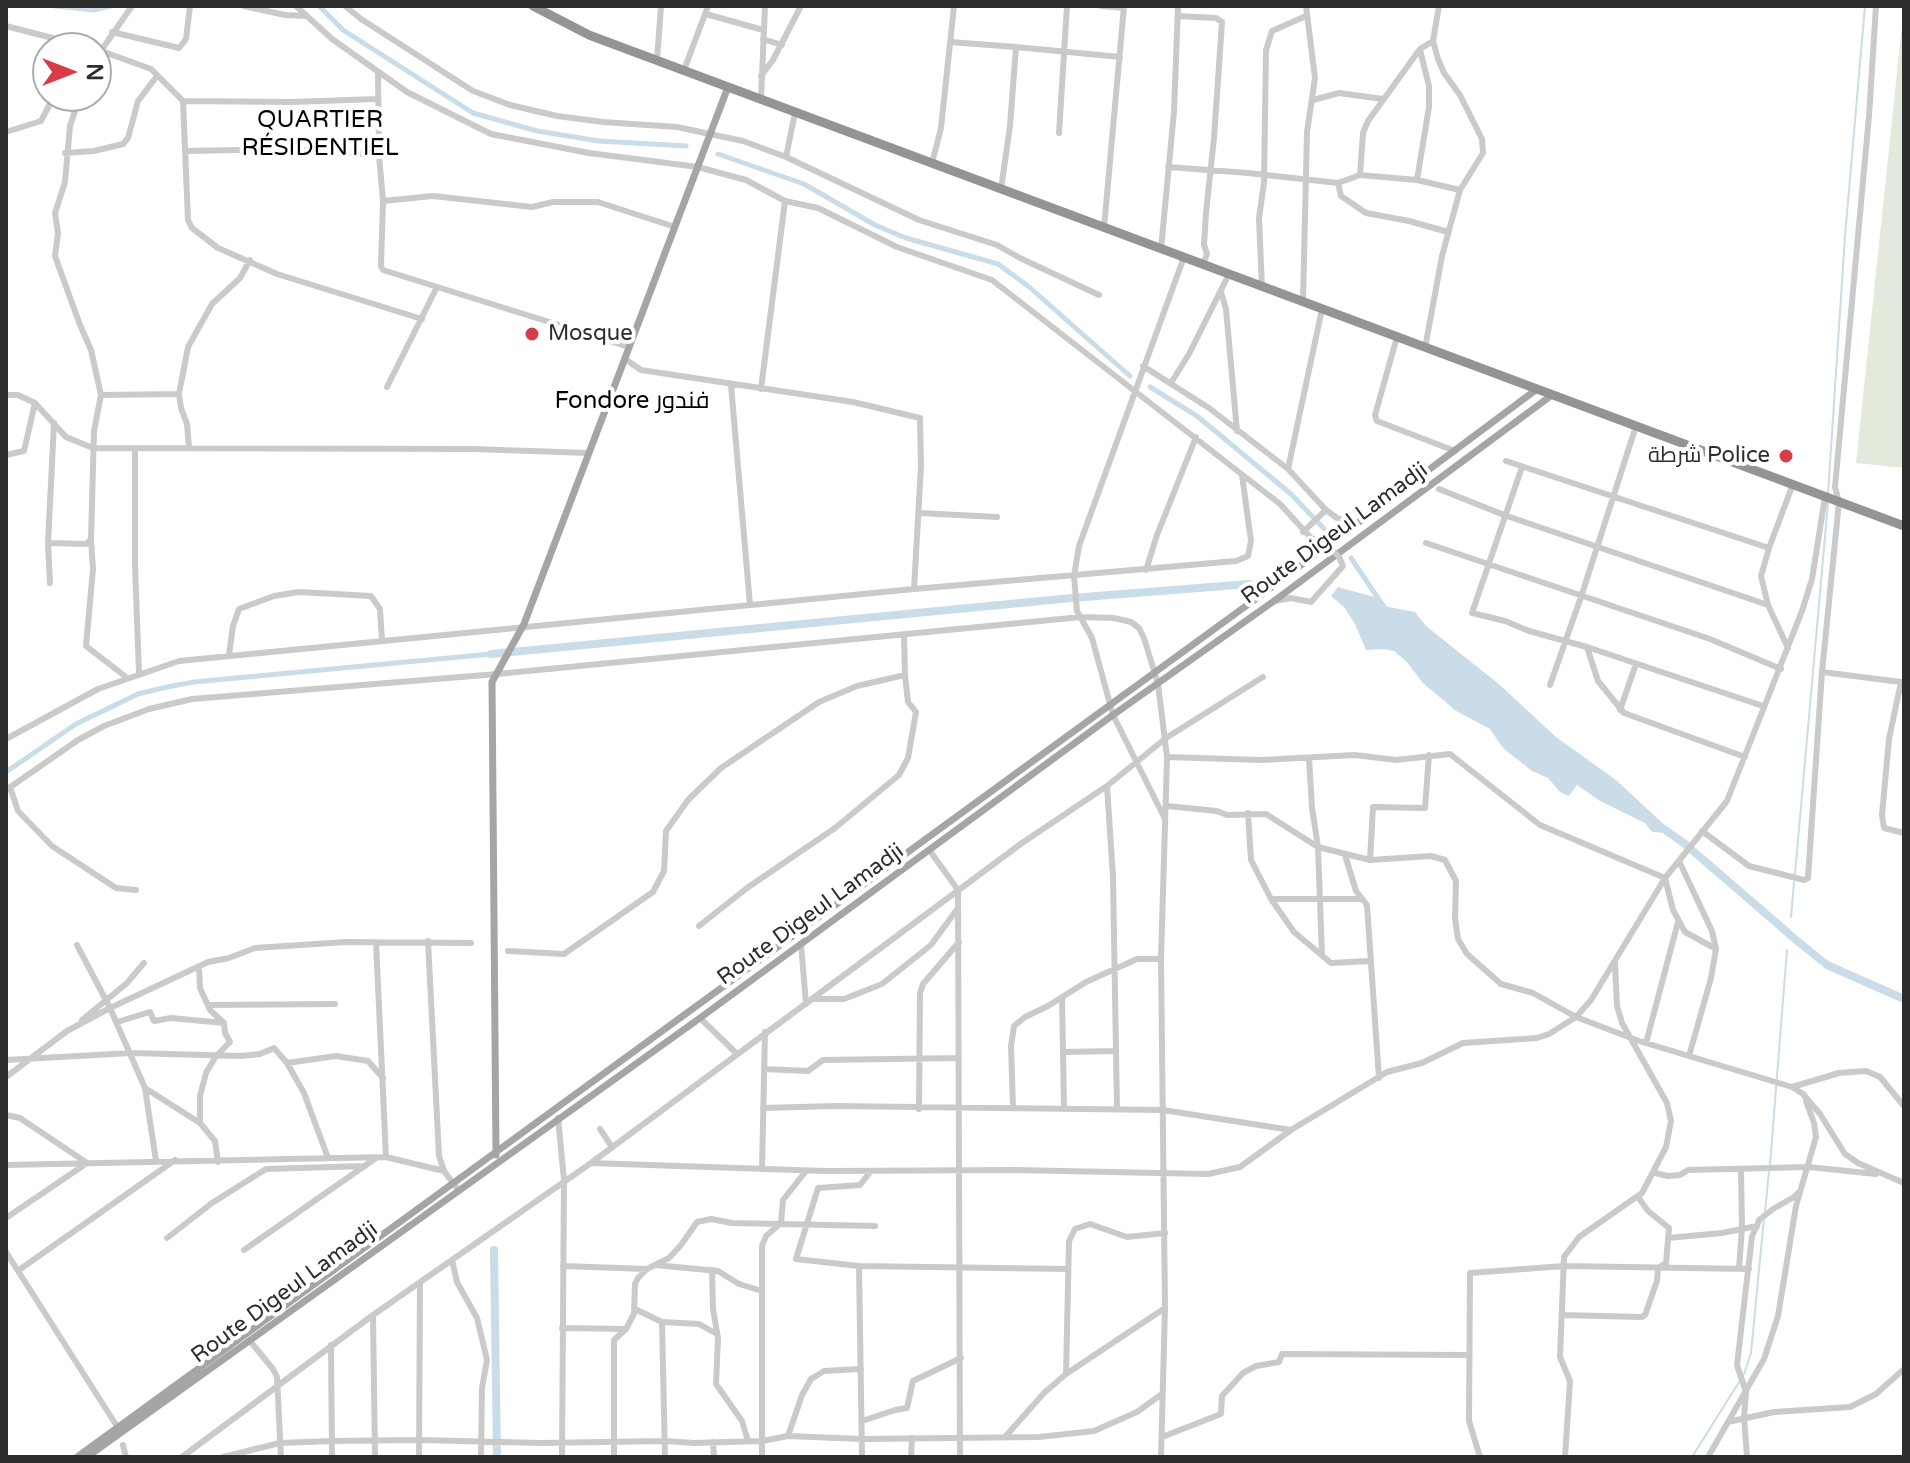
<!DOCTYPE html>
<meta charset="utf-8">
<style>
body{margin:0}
#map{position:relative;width:1910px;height:1463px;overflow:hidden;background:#fff;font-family:"Varela Round",sans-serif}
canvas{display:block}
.frame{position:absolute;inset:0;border:8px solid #2d2d2d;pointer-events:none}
.north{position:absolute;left:32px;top:32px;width:80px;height:80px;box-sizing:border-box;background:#fff;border:2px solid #ababab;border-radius:50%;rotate:90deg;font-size:22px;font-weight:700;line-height:32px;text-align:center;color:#2d2d2d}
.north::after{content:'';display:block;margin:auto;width:28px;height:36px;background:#d73d48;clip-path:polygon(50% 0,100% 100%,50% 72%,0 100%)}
</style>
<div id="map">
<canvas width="1910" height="1463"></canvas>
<div class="frame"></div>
<div class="north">N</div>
</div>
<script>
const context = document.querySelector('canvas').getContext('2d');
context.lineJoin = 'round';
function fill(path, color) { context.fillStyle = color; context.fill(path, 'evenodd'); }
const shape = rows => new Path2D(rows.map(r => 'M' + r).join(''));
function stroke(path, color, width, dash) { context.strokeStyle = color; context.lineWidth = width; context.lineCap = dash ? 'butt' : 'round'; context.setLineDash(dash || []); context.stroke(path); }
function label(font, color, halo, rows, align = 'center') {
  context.font = font + ' "Varela Round",Cairo,sans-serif'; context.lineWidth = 8; context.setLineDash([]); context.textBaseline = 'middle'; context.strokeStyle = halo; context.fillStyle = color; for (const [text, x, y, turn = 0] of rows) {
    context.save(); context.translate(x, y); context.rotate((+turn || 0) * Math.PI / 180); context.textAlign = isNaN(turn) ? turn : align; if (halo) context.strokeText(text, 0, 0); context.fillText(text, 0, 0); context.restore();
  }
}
const green = shape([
 [1904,6,1904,468,1856,463]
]);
const water = shape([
 [1338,587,1374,597,1384,606,1415,612,1426,626,1500,685,1556,737,1616,780,1671,831,1668,833,1652,832,1645,823,1600,801,1577,785,1569,796,1560,792,1548,778,1532,771,1503,748,1490,729,1456,711,1423,683,1406,661,1394,651,1384,649,1366,650,1355,624,1344,607,1331,596]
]);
const stream = shape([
 [1828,494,1845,236,1865,6],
 [1795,874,1828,503],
 [1791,917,1794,882],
 [1770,1164,1787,950],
 [1765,1212,1769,1171],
 [1744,1374,1751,1353,1764,1218],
 [1692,1457,1741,1379]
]);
const canal = shape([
 [55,6,94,10,110,6],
 [319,6,343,30,473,113,537,131,599,141,686,146],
 [718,154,804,184,875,225,906,238,998,264,1028,286,1130,376],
 [1150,387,1197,416,1291,494,1330,535],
 [1351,558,1386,610],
 [6,772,76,724,138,694,167,687,194,682,491,654]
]);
const river = shape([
 [491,654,1072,598,1249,584],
 [1661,827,1685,844,1787,932],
 [1790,935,1827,965,1904,999],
 [494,1250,497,1457]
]);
const minor = shape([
 [244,6,285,15,307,16],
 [296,6,332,39,407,92,491,134,589,153,698,167,746,180,785,201,818,208,897,247,992,280,1280,504,1311,538,1327,544],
 [345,6,361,19,473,91,510,105,557,116,603,122,677,127,743,141,786,157,919,220,997,245,1020,258,1099,295],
 [1101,6,1124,8],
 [706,14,763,30],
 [1178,16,1216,18,1222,22,1214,138,1206,213,1204,245,1207,254,1203,264],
 [6,26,91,48],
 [112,32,179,48,186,39,190,6],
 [763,39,782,45],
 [950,42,1016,47],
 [96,49,151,69,183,101,188,220,192,228,218,248,277,274,422,319],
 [96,58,132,6],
 [657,60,661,6],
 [684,70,708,6],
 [378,72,379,155],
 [761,76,773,60,801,6],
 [761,99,765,6],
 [1313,100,1339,93,1383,99],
 [183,101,291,102,377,99],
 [6,132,41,121,54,96],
 [1059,133,1067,6],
 [186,151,285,149,379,155,383,201,381,266,383,270,629,347],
 [65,153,94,151,123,144,128,138,138,101,157,76],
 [786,157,795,113],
 [932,163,941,128,954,6],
 [1168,167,1248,173,1338,183,1341,196,1366,213,1409,221,1448,232],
 [1360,175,1363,133,1368,121,1420,49,1433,41],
 [1417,180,1429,107,1429,86,1420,50],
 [1338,183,1360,175,1417,180,1460,190],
 [1001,189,1010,126,1016,47,1120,57],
 [383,201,433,196,532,207,553,202,598,202,675,227],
 [1104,228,1124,6],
 [1161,249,1174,112,1178,6],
 [1262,287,1259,218,1264,183,1266,50,1272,31,1306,16],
 [1221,292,1226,309,1237,431],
 [1303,302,1307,132,1315,78,1306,6],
 [1397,337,1375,415,1377,421,1455,451],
 [1425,348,1442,256,1460,190,1483,153,1482,139,1460,95,1444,73,1438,59,1433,41,1439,6],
 [625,359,641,370,853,402,920,418,921,466,914,589],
 [1143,366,1209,408,1288,469,1326,510,1337,518,1349,523],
 [1171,383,1189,354,1229,274],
 [731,385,750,605],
 [387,387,437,287],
 [761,389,785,201],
 [6,395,18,395,35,403,66,437,93,448,472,449,589,453],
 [101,395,179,394],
 [189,447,187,424,181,408,179,394,188,347,212,304,240,278,250,260],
 [135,448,135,565,139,673],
 [6,455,24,451,35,403],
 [1506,461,1769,548],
 [1522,467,1472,613,1505,621,1529,631,1587,647,1763,706],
 [1288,469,1322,309],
 [1439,489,1504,515,1768,605],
 [919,513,997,517],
 [1303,532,1326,510],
 [91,539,93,569,86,646,126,677],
 [48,543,86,544,91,539,94,431,101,395,91,350,80,325,55,256,58,233,55,213,65,182,70,126,80,96],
 [1426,543,1710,639,1781,669],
 [1146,570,1157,535,1196,437],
 [50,583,48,543,54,423],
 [1274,601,1291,598,1311,602,1343,566,1339,557],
 [1587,647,1598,681,1624,713,1745,757],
 [1788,648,1768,605,1761,576,1769,548,1793,484],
 [229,655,233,626,239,609,274,596,299,592,371,596,380,609,382,641],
 [1822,672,1901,682],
 [1901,682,1889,739,1882,815,1884,828,1904,833],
 [1550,685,1582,594,1636,426],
 [1620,710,1636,664],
 [6,739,98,689,179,661,914,589,1236,561,1248,556,1251,541,1242,475],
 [1167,757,1261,760,1355,755,1396,760,1450,754,1540,825,1665,878,1673,910,1685,932,1716,949],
 [1309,758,1312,808,1318,847,1322,955],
 [1107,786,1113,877,1117,1109],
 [10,787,18,811,52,846,116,888,136,890],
 [6,790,78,740,104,726,149,709,192,699,497,674,1081,617,1114,618,1131,622,1139,628,1144,638,1158,684,1167,757,1161,959,1165,1308,1161,1457],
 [1167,806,1217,811,1227,815,1266,814,1318,847,1370,860,1431,856,1445,860,1456,881,1455,918,1458,939,1467,954,1501,984,1533,993,1576,1017,1639,1041,1792,1087,1803,1094,1820,1114,1845,1154,1858,1163,1904,1183],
 [1248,813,1251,860,1271,899,1294,932,1331,963,1370,961],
 [1165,819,1113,715,1092,638,1077,611,1074,576,1079,546,1184,257],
 [1702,831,1749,866,1804,880,1808,878,1822,672,1839,502,1835,487,1869,116,1876,6],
 [930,851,958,890,960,1457],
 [1345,855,1356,891,1367,905,1379,1078],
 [1370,860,1373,807,1425,808,1429,755],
 [1679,861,1712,931,1716,949,1711,978,1689,1056],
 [1271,899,1362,899],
 [699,926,747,888,835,828,899,775,908,758,916,712,908,702,905,675],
 [428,941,439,1156,444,1171,459,1191],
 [376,942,386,1157],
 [801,944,806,1004],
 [77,945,110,1008,145,1088,156,1161],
 [508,951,564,954,653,892,664,871,666,831,688,800,721,768,819,702,857,686,905,675,904,636],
 [199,966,200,988,210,1010,224,1023,225,1033,230,1042,216,1056,206,1073,200,1096,200,1123],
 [1062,997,1064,1108],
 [813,999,844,999,882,984,931,945,958,908],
 [208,1005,335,1004],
 [700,1018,736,1053],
 [82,1020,127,983,144,963],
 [117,1022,150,1012,154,1021,171,1018,224,1023],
 [1646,1043,1678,922],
 [1063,1052,1116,1051],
 [6,1060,131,1053,241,1056,260,1054,274,1048,287,1063,336,1056,368,1061,383,1078],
 [287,1063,304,1093,328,1158],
 [764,1069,808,1071,823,1060,958,1058],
 [6,1077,67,1031,110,1008,208,962,229,958,255,948,346,942,471,943],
 [1792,1087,1839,1073,1866,1071,1880,1077,1904,1106],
 [145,1088,200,1123,215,1141,218,1162],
 [763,1108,835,1106,1163,1110,1291,1130],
 [1013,1108,1011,1046,1014,1026,1025,1017,1048,1006,1086,982,1137,959,1161,959],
 [919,1109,920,993,923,984,959,942],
 [6,1115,20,1118,87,1163,6,1218],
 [558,1118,564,1180,562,1457],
 [600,1129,612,1147],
 [591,1163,825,1171,1015,1170,1208,1174,1240,1167,1291,1130,1387,1072,1422,1063,1463,1043,1537,1038,1549,1034,1576,1017,1591,1000,1665,878,1727,801,1802,611,1812,579,1825,497],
 [6,1165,386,1157,444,1171],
 [762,1168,765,1032],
 [1655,1173,1668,1176,1680,1175,1688,1170,1809,1167,1876,1174],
 [167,1238,212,1203,266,1169,365,1166],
 [1668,1238,1722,1233,1757,1226,1759,1220,1773,1209,1794,1197,1800,1191],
 [244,1250,376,1158],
 [6,1252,120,1431],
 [452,1260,457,1282,477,1318,487,1360,482,1388,481,1457],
 [655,1265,718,1271,739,1284,762,1291],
 [563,1266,647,1269],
 [859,1266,1068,1269],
 [1739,1269,1742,1228,1741,1169],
 [19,1270,175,1160],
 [712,1270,713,1309,718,1338,716,1384,742,1421,748,1441],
 [635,1309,662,1322,665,1457],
 [373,1315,375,1457],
 [1562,1315,1642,1317,1645,1315,1657,1281,1658,1268,1666,1263,1669,1228,1648,1211,1638,1197],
 [662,1322,699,1324,717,1334],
 [562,1328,626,1329],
 [250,1341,273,1369,277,1377,281,1457],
 [331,1345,332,1457],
 [1066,1374,1069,1241,1075,1229,1090,1224,1127,1237,1165,1233],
 [862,1421,895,1410,907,1408,913,1381,961,1358],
 [1728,1422,1774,1412,1850,1407,1876,1394,1904,1369],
 [788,1436,802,1395,811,1379,824,1371,861,1369],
 [1005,1437,1044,1393,1066,1374,1165,1308],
 [1162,1437,1221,1414,1222,1396,1243,1373,1256,1366,1279,1362,1282,1354,1469,1355],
 [713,1442,714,1457],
 [123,1445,126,1457],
 [182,1457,373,1315,591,1163,1022,843,1107,786,1166,738,1263,677],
 [223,1457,280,1443,332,1441,419,1440,541,1443,665,1441,694,1443,762,1441,788,1436,862,1439,1039,1437,1094,1431,1137,1412,1162,1394],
 [419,1457,420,1283],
 [614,1457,614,1340,626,1329,634,1314,635,1284,638,1278,647,1269,669,1258,681,1245,697,1222,711,1219,732,1223,875,1226],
 [762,1457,762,1246,766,1236,781,1223,783,1200,806,1171],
 [862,1457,859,1266,796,1259,818,1188,860,1185,870,1172],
 [911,1457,912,1438],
 [1480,1457,1469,1421,1470,1273,1564,1266,1749,1269],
 [1565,1457,1570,1381,1560,1357,1564,1257,1579,1237,1642,1193,1666,1147,1671,1121,1667,1103,1622,1023,1617,1006,1615,964],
 [1708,1457,1764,1359,1778,1316,1796,1206,1816,1137,1814,1123,1806,1101],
 [1747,1457,1744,1417,1746,1392,1737,1365,1752,1236,1757,1226]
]);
const major = shape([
 [496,1155,492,682,524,624,728,87],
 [77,1457,1261,595,1537,389],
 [87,1457,700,1018,1113,715,1274,601,1552,395]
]);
const highway = shape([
 [533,6,589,35,629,50,1904,526]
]);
const minorBridge = shape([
 [1327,544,1339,557]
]);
const markers = [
 [532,334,8,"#d73d48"],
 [1786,456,8,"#d73d48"]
];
const poiNames = [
 ["Mosque",548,334],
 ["شرطة Police",1770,456,"right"]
];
const streetNames = [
 ["Route Digeul Lamadji",1335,534,-36],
 ["Route Digeul Lamadji",811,915,-36],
 ["Route Digeul Lamadji",285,1293,-36]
];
const neighbourhoodNames = [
 ["QUARTIER",320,121],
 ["RÉSIDENTIEL",320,149],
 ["Fondore فندور",632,402]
];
fill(green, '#e3eadc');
fill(water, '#c9dce8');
stroke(stream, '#c9dce8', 2);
stroke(canal, '#c9dce8', 5);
stroke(river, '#c9dce8', 8);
stroke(minor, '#cacaca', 6);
stroke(major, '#a5a5a5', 7);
stroke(highway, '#949494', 9);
stroke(minorBridge, '#cacaca', 6);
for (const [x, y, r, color] of markers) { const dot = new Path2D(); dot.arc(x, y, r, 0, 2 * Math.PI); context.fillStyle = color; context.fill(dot); stroke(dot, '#fff', 3); }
label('22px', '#2d2d2d', '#fff', poiNames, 'left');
label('22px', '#2d2d2d', '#fff', streetNames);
label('24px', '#000', '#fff', neighbourhoodNames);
</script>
